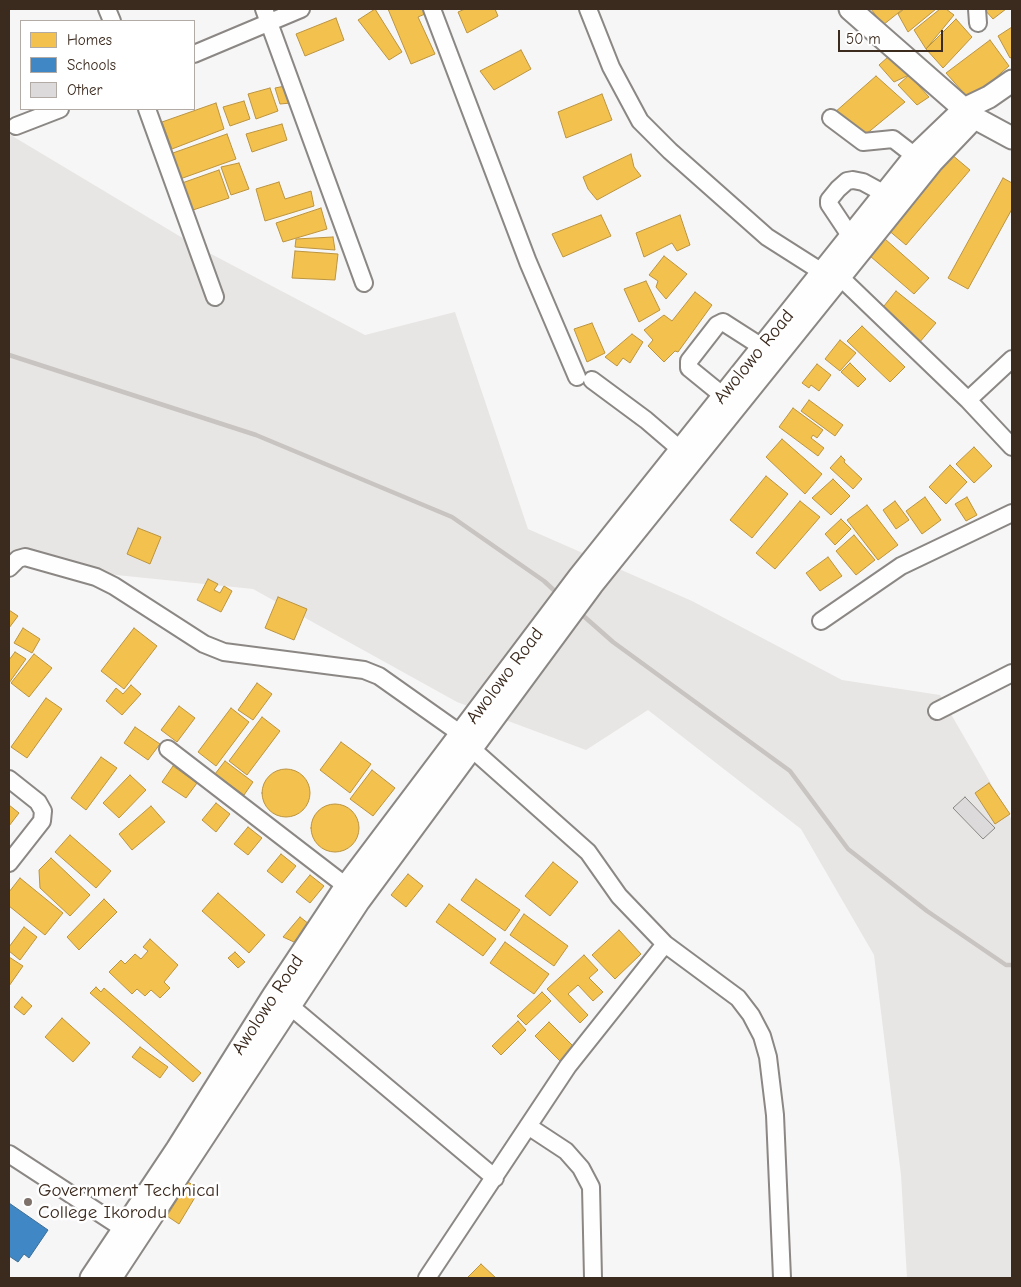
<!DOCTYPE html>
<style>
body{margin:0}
#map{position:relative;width:1021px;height:1287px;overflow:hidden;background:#f7f6f6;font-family:"Comic Neue",sans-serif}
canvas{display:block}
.frame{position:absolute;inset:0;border:10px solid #3b2a1e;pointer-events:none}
.legend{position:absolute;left:20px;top:20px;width:175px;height:90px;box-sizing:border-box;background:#fff;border:1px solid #b1aaa5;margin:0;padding:6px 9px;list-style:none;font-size:15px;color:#3b2a1e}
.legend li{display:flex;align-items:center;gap:10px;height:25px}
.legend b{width:25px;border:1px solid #b1aaa5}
.scale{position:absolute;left:838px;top:30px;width:105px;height:22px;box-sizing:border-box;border:2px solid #3b2a1e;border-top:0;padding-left:6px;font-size:15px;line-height:18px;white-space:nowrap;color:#3b2a1e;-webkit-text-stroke:4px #fff;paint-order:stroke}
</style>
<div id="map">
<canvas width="1021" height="1287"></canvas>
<div class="frame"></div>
<ul class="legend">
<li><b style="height:14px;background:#f2c14e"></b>Homes</li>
<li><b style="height:14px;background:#3f88c5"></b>Schools</li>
<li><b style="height:14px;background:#dcdada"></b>Other</li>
</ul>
<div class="scale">50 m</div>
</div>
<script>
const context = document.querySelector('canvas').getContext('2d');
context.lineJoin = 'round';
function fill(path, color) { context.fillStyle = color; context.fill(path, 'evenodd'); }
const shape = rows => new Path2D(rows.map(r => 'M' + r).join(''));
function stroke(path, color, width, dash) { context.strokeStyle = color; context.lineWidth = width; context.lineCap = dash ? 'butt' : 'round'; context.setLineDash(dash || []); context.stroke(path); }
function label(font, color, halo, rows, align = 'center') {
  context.font = font + ' "Comic Neue",sans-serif'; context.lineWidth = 5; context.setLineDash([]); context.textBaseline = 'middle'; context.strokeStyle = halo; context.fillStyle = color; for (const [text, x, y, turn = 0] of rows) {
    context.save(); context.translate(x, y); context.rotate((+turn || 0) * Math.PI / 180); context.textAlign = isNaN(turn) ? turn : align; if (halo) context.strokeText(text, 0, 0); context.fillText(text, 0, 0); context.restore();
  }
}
const green = shape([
 [9,134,196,246,365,335,455,312,528,529,692,601,842,680,940,695,1012,820,1012,1278,907,1278,901,1175,874,955,801,829,648,710,586,750,457,702,253,589,9,564]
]);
const homes = shape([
 [375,9,402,52,389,60,358,20,375,9],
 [388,9,423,9,425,14,418,17,435,54,411,64,388,9],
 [465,9,495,9,498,16,467,33,458,12,465,9],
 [871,9,903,9,883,25,871,9],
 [904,9,936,9,908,32,898,14,904,9],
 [940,9,946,9,954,15,926,49,914,30,940,9],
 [984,9,1006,9,993,19,984,9],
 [336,18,344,40,305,56,296,34,336,18],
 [956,19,972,37,943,68,926,49,956,19],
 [1012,27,1012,57,1010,58,998,36,1012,27],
 [990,40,1009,66,970,100,946,73,990,40],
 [521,50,531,69,494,90,480,71,521,50],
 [888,57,909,75,894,82,879,65,888,57],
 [909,75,929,97,917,105,898,85,909,75],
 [876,76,905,102,865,135,834,113,876,76],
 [285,86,291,103,280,104,275,88,285,86],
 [270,88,278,111,256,119,248,94,270,88],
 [602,94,612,120,566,138,558,112,602,94],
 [244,101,250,119,230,126,223,107,244,101],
 [216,103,224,129,172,149,162,122,216,103],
 [282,124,287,140,252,152,246,134,282,124],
 [227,134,236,159,180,179,170,154,227,134],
 [631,154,634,167,641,176,597,200,588,189,583,177,631,154],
 [951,154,970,170,906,245,887,229,951,154],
 [239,163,249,189,231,195,221,167,239,163],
 [219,170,229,198,193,210,182,183,219,170],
 [1003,178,1012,183,1012,209,968,289,948,278,1003,178],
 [279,182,285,199,311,191,314,206,265,221,256,189,279,182],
 [321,208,327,229,283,242,276,223,321,208],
 [601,215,611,236,563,257,552,234,601,215],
 [680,215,690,245,677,251,672,243,644,257,636,233,680,215],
 [333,237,335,250,295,247,296,239,333,237],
 [885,239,929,278,914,294,870,256,885,239],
 [295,251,338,254,335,280,292,278,295,251],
 [664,256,687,274,666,299,656,287,658,281,649,275,664,256],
 [646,281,660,310,639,322,624,289,646,281],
 [896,291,936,323,919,343,880,311,896,291],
 [695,292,712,305,678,352,675,351,664,362,648,346,653,340,644,330,664,315,672,321,695,292],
 [592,323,605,353,587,362,574,329,592,323],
 [862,326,905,367,890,382,847,341,862,326],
 [632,334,643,342,630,363,623,358,617,366,605,357,632,334],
 [840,340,856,353,840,371,825,359,840,340],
 [850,363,866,379,858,387,841,372,850,363],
 [817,364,831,375,819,391,811,385,809,388,802,383,817,364],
 [809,400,843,425,835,436,801,411,809,400],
 [793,408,823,430,817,438,813,435,811,438,824,448,818,456,779,427,793,408],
 [782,439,822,474,805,494,766,457,782,439],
 [974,447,992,466,974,483,956,464,974,447],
 [841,456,845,460,844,462,862,479,853,489,830,468,841,456],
 [950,465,967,482,946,504,929,487,950,465],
 [766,476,788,494,752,538,730,520,766,476],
 [833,479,850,496,831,515,812,498,833,479],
 [925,497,941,520,922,534,906,511,925,497],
 [967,497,977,515,966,521,955,504,967,497],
 [800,501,820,517,775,569,756,553,800,501],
 [895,501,909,520,896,529,883,510,895,501],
 [867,505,898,545,878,560,847,520,867,505],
 [841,519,851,529,835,545,825,534,841,519],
 [138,528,161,537,150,564,127,554,138,528],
 [854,535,875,560,856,575,836,551,854,535],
 [828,557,842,576,820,591,806,573,828,557],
 [208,579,218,584,214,590,220,593,224,586,232,591,221,612,197,600,208,579],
 [278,597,307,609,294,640,265,628,278,597],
 [9,610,18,616,9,628,9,610],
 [23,628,40,639,32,653,14,643,23,628],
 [134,628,157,646,124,689,101,671,134,628],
 [15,652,26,659,9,683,9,660,15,652],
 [34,654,52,668,29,697,11,683,34,654],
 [257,683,272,694,253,720,238,710,257,683],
 [131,685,141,694,122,715,106,701,116,688,123,694,131,685],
 [46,698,62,709,27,758,11,747,46,698],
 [179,706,195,718,177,742,161,730,179,706],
 [231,708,249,722,216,766,198,752,231,708],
 [262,717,280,731,247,775,229,761,262,717],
 [135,727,160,744,148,760,124,743,135,727],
 [341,742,371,764,350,793,320,770,341,742],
 [101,757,117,768,86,810,71,798,101,757],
 [225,761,253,782,244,795,215,774,225,761],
 [173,766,197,783,186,798,162,782,173,766],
 '262 793a24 24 0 1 1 48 0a24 24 0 1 1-48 0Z',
 [372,770,395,788,373,816,350,799,372,770],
 [130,775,146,790,119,818,103,803,130,775],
 [989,783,1010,814,995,824,975,793,989,783],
 [216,803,230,814,216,832,202,820,216,803],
 '311 828a24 24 0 1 1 48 0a24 24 0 1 1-48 0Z',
 [9,805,19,813,9,826,9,805],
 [151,806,165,822,132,850,119,834,151,806],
 [248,827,262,838,248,855,234,844,248,827],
 [70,835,111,871,96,888,55,852,70,835],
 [281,854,296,866,282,883,267,871,281,854],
 [51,858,90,895,70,916,40,888,39,870,51,858],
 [553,862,578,882,550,916,525,896,553,862],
 [408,874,423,886,406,907,391,895,408,874],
 [310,875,324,886,310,903,296,892,310,875],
 [20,878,63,913,45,935,9,906,9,892,20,878],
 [476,879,520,910,505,931,461,900,476,879],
 [218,893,265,935,249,953,202,911,218,893],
 [104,899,117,912,79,950,67,937,104,899],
 [449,904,496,939,483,956,436,922,449,904],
 [524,914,568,946,554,966,510,935,524,914],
 [300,917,309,924,294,942,283,937,300,917],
 [24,927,37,937,20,960,9,951,9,947,24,927],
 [619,930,641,954,615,979,592,955,619,930],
 [150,939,178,965,164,982,170,988,160,998,151,990,145,996,137,989,132,994,109,972,121,960,125,964,135,954,141,959,148,951,143,947,150,939],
 [505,942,549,974,534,994,490,963,505,942],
 [235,952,245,962,238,968,228,958,235,952],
 [584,955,598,970,589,978,603,992,593,1001,578,985,568,994,588,1015,580,1023,547,989,584,955],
 [9,957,23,966,9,986,9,957],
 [96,987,101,992,104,988,201,1073,193,1082,90,993,96,987],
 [542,992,551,1001,526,1025,517,1016,542,992],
 [22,997,32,1006,24,1015,14,1007,22,997],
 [62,1018,90,1043,73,1062,45,1037,62,1018],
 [518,1021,526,1030,501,1055,492,1046,518,1021],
 [549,1022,576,1049,562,1063,535,1036,549,1022],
 [140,1047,168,1067,160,1078,132,1057,140,1047],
 [188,1182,200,1189,179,1224,167,1216,188,1182],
 [481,1264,496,1278,467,1278,481,1264]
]);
const schools = shape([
 [9,1203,48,1230,29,1258,24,1254,18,1262,9,1256,9,1203]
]);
const stream = shape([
 [9,355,256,435,452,517,544,581,558,594],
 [579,612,613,642,790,771,848,849,927,911,1006,965,1012,965]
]);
const building = shape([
 [965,797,995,828,983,839,953,808,965,797]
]);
const minor = shape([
 [107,9,112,21],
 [264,9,364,283],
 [432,9,528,262,577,377],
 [588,9,611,67,640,121,670,151,767,237,822,272,839,276,968,400,1012,447],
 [977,9,978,23],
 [194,54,301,9],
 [147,109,215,297],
 [831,118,863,142,893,139,915,156],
 [16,126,60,109],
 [851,237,829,204,829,200,838,189,847,181,853,180,863,182,885,194],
 [592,380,646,420,681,450],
 [968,400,1012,359],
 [732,403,689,368,689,361,717,325,723,322,762,347],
 [9,568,18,559,25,557,96,577,114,586,204,644,224,652,364,670,379,676,461,734],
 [821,621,901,566,1012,513],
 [937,711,1012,673],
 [471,748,588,852,619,896,665,944,738,998,751,1015,762,1036,768,1057,775,1115,782,1278],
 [168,749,346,886],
 [9,779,38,802,43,811,42,821,9,863],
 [290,1006,495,1178],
 [528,1126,566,1151,581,1168,591,1187,593,1278],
 [9,1154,124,1229],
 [427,1278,568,1066,665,944]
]);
const major = shape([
 [850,9,964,109,975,118,1012,138],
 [91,1278,177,1149,273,996,346,886,579,577,915,156,964,109,989,97,1012,81],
 [111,1278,359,901,592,585,933,161,974,118]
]);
const markers = [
 [28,1202,5,"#7d716a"]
];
const streetNames = [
 ["Awolowo Road",754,357,-51],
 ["Awolowo Road",505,676,-53],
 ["Awolowo Road",268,1005,-57]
];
const poiNames = [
 ["Government Technical",38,1191],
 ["College Ikorodu",38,1213]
];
fill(green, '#e8e6e4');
fill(homes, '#f2c14e');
stroke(homes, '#bb9440', 1);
fill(schools, '#3f88c5');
stroke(schools, '#3e6c93', 1);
stroke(stream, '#c8c4c1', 4.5);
fill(building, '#dcdada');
stroke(building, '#8b8784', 1);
stroke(minor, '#8b8784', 20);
stroke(major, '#8b8784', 25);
stroke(minor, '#fefefe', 16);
stroke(major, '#fefefe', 21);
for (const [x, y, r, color] of markers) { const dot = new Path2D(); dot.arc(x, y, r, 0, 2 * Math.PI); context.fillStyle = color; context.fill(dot); stroke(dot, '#fff', 2); }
label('19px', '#3b2a1e', '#fff', streetNames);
label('19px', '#3b2a1e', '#fff', poiNames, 'left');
</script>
